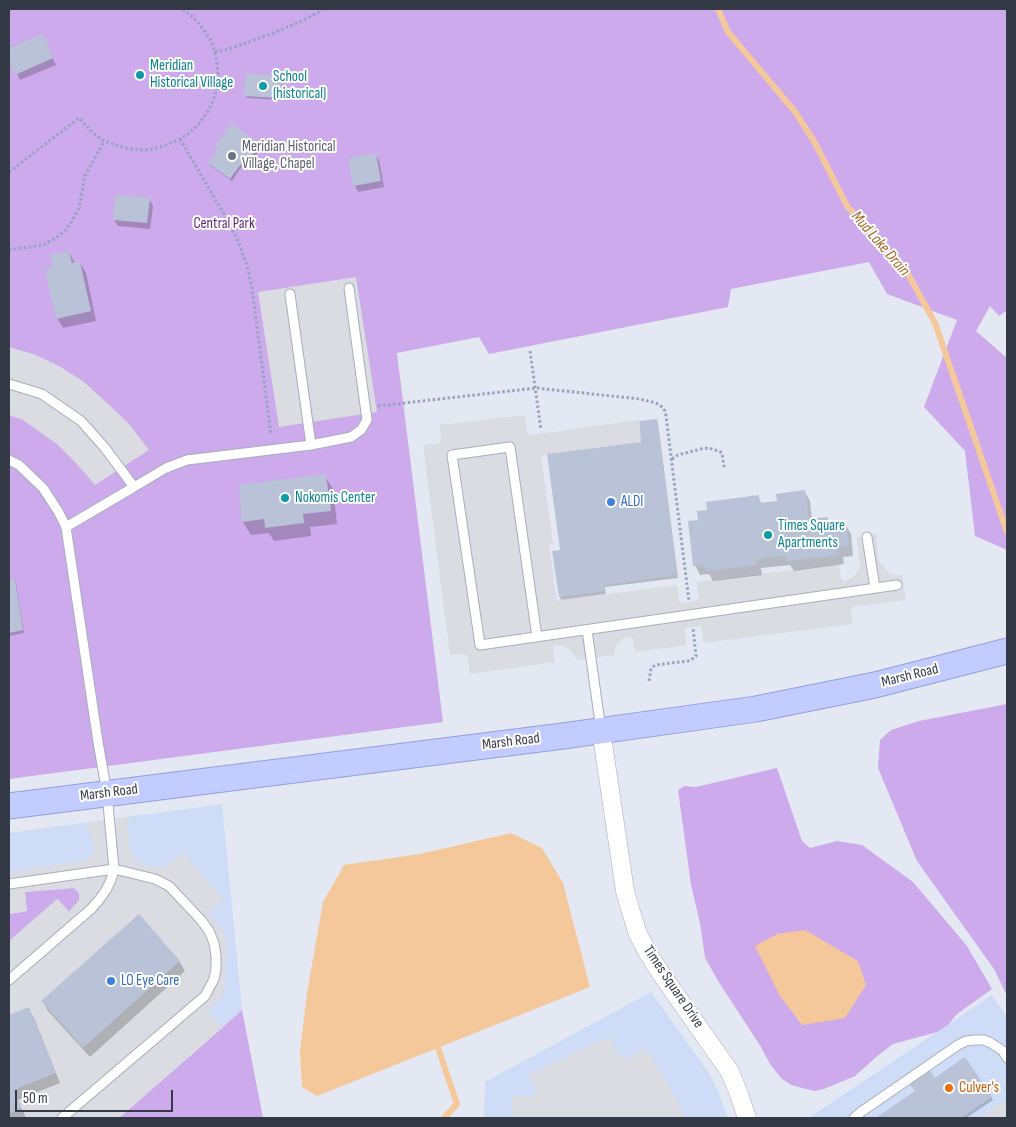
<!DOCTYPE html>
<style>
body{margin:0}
#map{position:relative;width:1016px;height:1127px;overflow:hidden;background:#e4e8f3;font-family:"Sofia Sans Condensed",sans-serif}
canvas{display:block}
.frame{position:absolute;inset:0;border:10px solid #343946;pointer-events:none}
.scale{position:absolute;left:15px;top:1090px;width:158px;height:22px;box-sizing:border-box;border:2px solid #343946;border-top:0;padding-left:6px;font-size:15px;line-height:18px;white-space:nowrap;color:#343946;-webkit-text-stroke:4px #fff;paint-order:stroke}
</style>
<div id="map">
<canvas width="1016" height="1127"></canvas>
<div class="frame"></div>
<div class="scale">50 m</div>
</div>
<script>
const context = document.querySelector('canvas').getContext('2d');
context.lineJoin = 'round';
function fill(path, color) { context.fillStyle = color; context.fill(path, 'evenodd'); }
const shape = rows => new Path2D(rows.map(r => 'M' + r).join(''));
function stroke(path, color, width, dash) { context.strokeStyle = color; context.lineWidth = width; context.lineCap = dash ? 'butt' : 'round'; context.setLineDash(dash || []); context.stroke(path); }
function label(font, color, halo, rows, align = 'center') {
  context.font = font + ' "Sofia Sans Condensed",sans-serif'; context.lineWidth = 4; context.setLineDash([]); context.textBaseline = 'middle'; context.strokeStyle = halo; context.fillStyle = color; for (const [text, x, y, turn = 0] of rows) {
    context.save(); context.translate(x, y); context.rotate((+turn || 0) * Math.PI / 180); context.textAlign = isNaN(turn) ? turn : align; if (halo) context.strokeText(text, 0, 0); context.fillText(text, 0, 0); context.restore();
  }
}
const commercial = shape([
 [222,804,242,1010,119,1118,9,1118,9,833],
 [651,992,709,1073,719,1093,728,1118,484,1118,485,1082],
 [992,995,1007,1018,1007,1118,808,1118]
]);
const green = shape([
 [9,9,1007,9,1007,310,999,316,990,306,976,331,1007,358,1007,550,975,536,965,451,924,407,957,320,887,294,869,262,731,289,728,307,489,354,479,337,397,353,443,722,9,779],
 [1007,704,1007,996,994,969,917,861,878,768,880,740,891,730,919,721],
 [777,768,802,841,810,848,837,841,862,845,913,882,967,946,992,989,957,1014,948,1025,937,1032,893,1044,875,1058,855,1076,824,1089,814,1091,791,1085,781,1078,770,1064,761,1047,720,984,705,958,700,923,691,885,678,790,684,786,696,787],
 [73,888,79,892,79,900,69,912,57,899,9,941,9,914,27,911,25,892],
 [242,1010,263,1118,119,1118,222,1028]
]);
const parking = shape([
 [356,277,377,412,279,427,258,292],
 [9,347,36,355,59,366,84,382,106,402,129,424,149,450,95,485,76,463,58,445,23,420,9,415],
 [525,415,527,432,531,435,638,420,641,442,541,455,553,544,549,545,557,601,677,585,679,602,681,603,696,601,699,598,697,582,839,564,841,579,845,582,855,575,860,567,857,537,876,534,878,558,880,563,889,573,895,575,902,575,906,600,852,607,851,610,852,624,704,643,701,627,699,626,693,627,686,628,685,629,686,645,635,652,633,639,630,636,623,638,618,644,615,649,614,655,577,660,569,649,563,646,556,645,554,646,553,649,555,662,470,674,467,655,463,654,450,655,423,445,441,443,441,439,440,425],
 [132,816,129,820,127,824,130,850,134,857,140,862,147,866,153,867,160,867,167,866,183,853,223,899,209,913,224,932,226,937,227,942,225,988,222,996,208,1010,222,1028,119,1118,11,1118,9,1113,21,1108,14,1090,56,1073,29,1007,9,1015,9,941,58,899,69,912,79,900,80,896,76,889,73,888,25,892,27,911,9,914,9,872,83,861,89,858,93,853,94,848,92,836,84,823],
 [139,914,180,961,83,1048,41,1001],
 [610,1036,617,1053,620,1056,624,1058,631,1057,644,1048,657,1066,668,1084,685,1118,511,1118,513,1096,528,1097,532,1096,535,1094,535,1088,528,1075],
 [1007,1099,1007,1118,979,1118]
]);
const water = shape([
 [511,833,542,848,563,883,590,987,317,1096,302,1087,300,1052,307,993,323,902,344,865,420,854],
 [805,930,858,961,866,985,845,1018,802,1025,780,996,755,946,777,934]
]);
const shadow = shape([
 [42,35,56,65,20,80,9,56,9,50],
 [281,77,282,80,281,100,247,98,246,95],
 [259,145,261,148,246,169,242,166,232,181,211,166,209,163,219,150,217,146],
 [375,154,379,160,384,187,358,192,355,186],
 [149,199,153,206,150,229,118,226,114,220],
 [69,252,75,264,80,263,86,273,96,321,63,328,57,318,55,269],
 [656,420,658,423,678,578,605,587,606,594,561,600,560,597,561,551,643,443],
 [325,476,333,489,337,524,310,527,311,536,274,541,269,533,251,535,243,522,240,486],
 [804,491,810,501,812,520,827,518,831,526,845,524,851,534,853,556,843,557,844,564,794,571,790,565,761,568,762,575,713,581,709,574,700,575,695,565,699,521,708,511,758,497,762,504,778,502],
 [9,581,15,581,16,583,24,633,9,636],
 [179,961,185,971,90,1057,48,1011,43,1001],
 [28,1008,34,1018,60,1083,18,1100,26,1118,9,1118,9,1016],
 [964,1058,993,1100,966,1118,880,1118,879,1117]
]);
const stream = shape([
 [718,9,728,32,796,113,815,143,847,206,908,274,935,323,1007,532],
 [438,1048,457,1104,444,1118]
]);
const building = shape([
 [43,34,53,58,15,75,9,60,9,48],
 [246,73,282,76,280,98,244,96],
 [231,123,260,144,244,167,241,164,230,179,208,163,218,148,215,146],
 [376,153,381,181,353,186,348,158],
 [115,195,150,198,147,223,113,220],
 [69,251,72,263,80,262,91,311,56,319,45,269,53,268,50,255],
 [657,419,677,575,604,585,605,591,559,597,552,551,560,550,547,454,641,442,639,421],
 [326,474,331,511,303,514,304,523,265,528,264,519,242,522,239,485],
 [805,490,809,519,828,517,829,525,846,522,849,546,838,547,839,555,787,561,786,555,756,559,757,565,706,571,705,564,693,566,688,521,698,520,697,511,707,510,706,502,759,495,760,503,777,501,776,494],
 [15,579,23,630,9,633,9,580],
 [139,914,180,961,83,1048,41,1001],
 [29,1007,56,1073,14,1090,21,1108,9,1113,9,1015],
 [965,1057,992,1097,961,1118,878,1118,877,1117,915,1091,910,1085,930,1071,935,1078]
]);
const path = shape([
 [215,52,229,49,276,32,304,20,324,9],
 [180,139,224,214,238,241,247,265,252,288,271,435],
 [9,172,79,118,93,133,104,141,125,148,141,150,153,149,166,145,180,139,189,133,198,125,207,113,213,101,217,88,218,74,217,62,212,42,200,25,193,17,182,9],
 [9,250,43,245,54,239,64,232,71,223,79,208,85,176,104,141],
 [530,351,541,430],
 [378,406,536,388,640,399,656,403,662,407,665,411,666,416,689,601],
 [672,459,678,455,701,449,708,448,719,451,722,453,724,467],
 [649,681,651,669,655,665,688,661,691,660,696,656,693,628]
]);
const service = shape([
 [290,294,311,445],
 [9,384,42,394,81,421,105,448,134,487,66,527],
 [9,460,19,465,43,488,58,511,66,527,98,742,107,793,114,869,111,880,106,890,99,900,91,909,9,980],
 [134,487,166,468,187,460,311,445,351,437,361,430,367,420,349,288],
 [867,537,875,588],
 [587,630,601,730],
 [537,637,510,447,452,455,480,645,897,585],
 [9,884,114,869,155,879,169,886,201,920,209,931,214,943,216,956,216,969,214,979,205,996,62,1118],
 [854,1118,861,1112,958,1045,966,1041,975,1040,984,1040,991,1043,1003,1051,1007,1058]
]);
const minor = shape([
 [601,730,625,891,631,912,638,934,649,955,662,975,730,1072,739,1094,747,1118]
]);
const secondary = shape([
 [9,806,563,736,756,709,875,685,1007,651]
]);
const markers = [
 [140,75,5,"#0f9aa8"],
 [263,86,5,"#0f9aa8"],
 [232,156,5,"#6b7280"],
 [285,498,5,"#0f9aa8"],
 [611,502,5,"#3f7fe0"],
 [768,535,5,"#0f9aa8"],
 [111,981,5,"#3f7fe0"],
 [949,1088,5,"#e8710a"]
];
const cultureNames = [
 ["Meridian",150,66],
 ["Historical Village",150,83],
 ["School",273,77],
 ["(historical)",273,94],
 ["Nokomis Center",295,498],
 ["Times Square",778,526],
 ["Apartments",778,543]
];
const worshipNames = [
 ["Meridian Historical",242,147],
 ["Village, Chapel",242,164]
];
const parkNames = [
 ["Central Park",224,224]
];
const shopNames = [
 ["ALDI",621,502],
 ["LO Eye Care",121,981]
];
const streetNames = [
 ["Marsh Road",910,676,-14],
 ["Marsh Road",511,742,-7],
 ["Marsh Road",109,793,-7],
 ["Times Square Drive",673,987,56]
];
const foodNames = [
 ["Culver's",959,1088]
];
const waterNames = [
 ["Mud Lake Drain",880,244,49]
];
fill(commercial, '#cedcf7');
fill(green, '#ccaaeb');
fill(parking, '#dadce1');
fill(water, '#f5c89c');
fill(shadow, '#0003');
stroke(stream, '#f5c89c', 6);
fill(building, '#b9c2d6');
stroke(service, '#a6adbf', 11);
stroke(minor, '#a6adbf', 19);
stroke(secondary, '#939fda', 27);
stroke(path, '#97a3c2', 3, [2.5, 2.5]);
stroke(service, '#fff', 9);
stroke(minor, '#fff', 18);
stroke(secondary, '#c3ccff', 25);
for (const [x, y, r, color] of markers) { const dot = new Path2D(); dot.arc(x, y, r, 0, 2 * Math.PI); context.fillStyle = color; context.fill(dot); stroke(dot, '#fff', 2); }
label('15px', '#0d838f', '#fff', cultureNames, 'left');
label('15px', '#5b616d', '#fff', worshipNames, 'left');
label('15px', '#61247b', '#fff', parkNames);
label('15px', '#366cbe', '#fff', shopNames, 'left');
label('15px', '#343946', '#fff', streetNames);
label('15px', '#c56008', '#fff', foodNames, 'left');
label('italic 16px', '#a76624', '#fff', waterNames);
</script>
